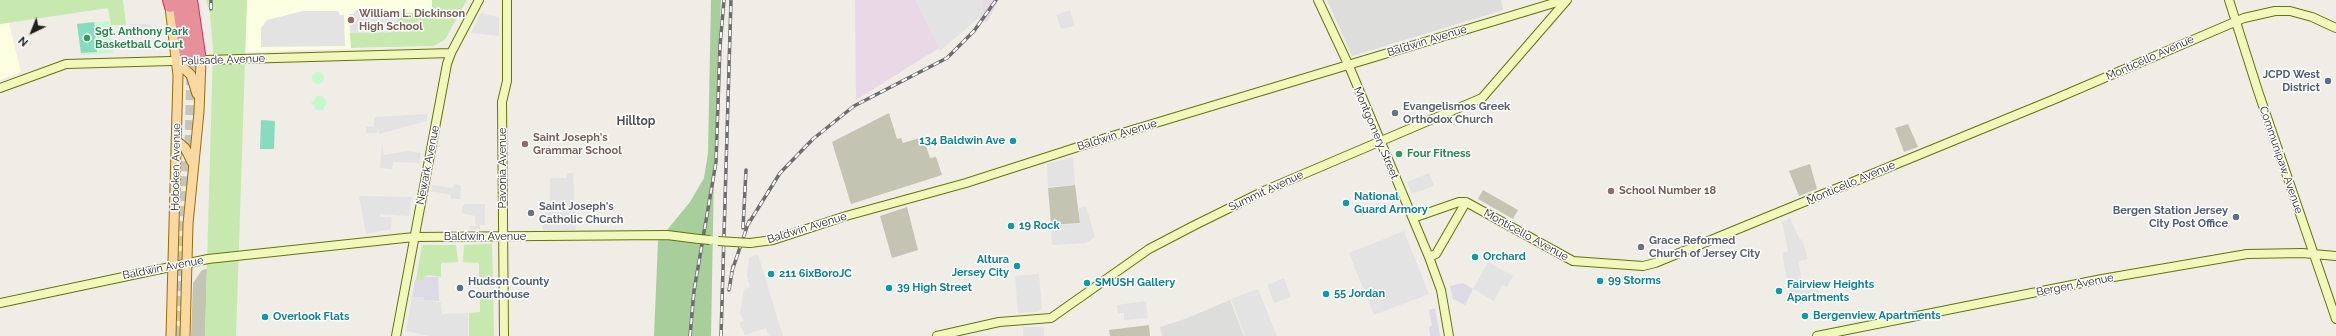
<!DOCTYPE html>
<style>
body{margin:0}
#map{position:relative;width:2336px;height:336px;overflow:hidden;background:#f0ede6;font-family:Raleway,sans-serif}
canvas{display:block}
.north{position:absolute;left:12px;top:12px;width:40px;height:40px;-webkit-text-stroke:3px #fff;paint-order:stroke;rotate:223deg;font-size:11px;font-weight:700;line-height:16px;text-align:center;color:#1f1f1f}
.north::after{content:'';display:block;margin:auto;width:14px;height:18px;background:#1f1f1f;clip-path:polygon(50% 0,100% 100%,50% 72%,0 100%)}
</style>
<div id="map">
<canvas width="2336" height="336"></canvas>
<div class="north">N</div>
</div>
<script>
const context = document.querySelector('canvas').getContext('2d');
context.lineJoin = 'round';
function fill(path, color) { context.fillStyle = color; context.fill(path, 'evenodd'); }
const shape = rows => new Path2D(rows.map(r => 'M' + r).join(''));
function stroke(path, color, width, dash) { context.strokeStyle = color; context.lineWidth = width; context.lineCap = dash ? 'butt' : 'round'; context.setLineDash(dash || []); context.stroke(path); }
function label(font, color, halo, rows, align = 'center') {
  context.font = font + ' Raleway,sans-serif'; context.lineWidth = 3; context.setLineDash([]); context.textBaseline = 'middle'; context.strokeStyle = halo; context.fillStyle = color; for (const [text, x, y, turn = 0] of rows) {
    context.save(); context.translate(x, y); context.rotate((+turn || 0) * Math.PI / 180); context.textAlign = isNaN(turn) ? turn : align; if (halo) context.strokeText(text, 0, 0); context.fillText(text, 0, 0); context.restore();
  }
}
const residential = shape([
 [1327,0,1501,0,1503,10,1352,56],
 [1230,300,1244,336,1162,336,1160,327,1185,319]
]);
const industrial = shape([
 [855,0,999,0,987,22,973,15,942,46,856,100]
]);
const education = shape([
 [247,0,467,0,445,40,433,46,244,52],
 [8,19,21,72,0,80,0,20]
]);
const construction = shape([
 [889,113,897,139,901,138,903,143,923,137,930,158,936,157,942,175,851,204,832,142],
 [1908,124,1918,147,1904,152,1895,128],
 [1810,164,1817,189,1799,196,1789,171],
 [1075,185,1080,223,1051,225,1048,188],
 [1483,190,1518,210,1513,219,1478,199],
 [907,207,918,250,892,258,880,216],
 [207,269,205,336,191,336,193,283,202,270],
 [1149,325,1150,336,1110,336,1109,330]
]);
const grass = shape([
 [0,0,123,0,126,25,111,25,108,8,0,24],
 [206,0,247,0,236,336,205,336,213,50,210,13],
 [432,0,467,0,445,40,433,46,351,48,350,33,396,32,397,12,432,14],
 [492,244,493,284,483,285,483,277,479,277,479,263,463,262,464,245],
 [422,245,456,245,458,262,441,263,441,277,430,275,424,277,424,280,416,280],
 [483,290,493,291,494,336,469,336,469,313,480,312,480,298,483,298]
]);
const forest = shape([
 [711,0,721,0,714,173,711,336,654,336,658,241,690,202,704,178,708,153]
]);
const park = shape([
 [109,21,113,53,81,55,77,24],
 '312 78a6 6 0 1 1 12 0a6 6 0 1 1-12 0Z',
 [316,96,322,96,327,102,323,110,316,110,314,105,312,105,311,102,314,101]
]);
const pitch = shape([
 [94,22,97,52,81,53,77,24],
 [261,120,275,121,274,149,260,149]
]);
const parking = shape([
 [915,0,983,0,984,13,940,51],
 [355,10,392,10,392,12,397,12,397,32,350,33,349,14,354,14],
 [1070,10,1075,26,1061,29,1056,15],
 [303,11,338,11,340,15,344,15,345,46,261,47,261,28,267,20],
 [481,13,499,17,499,36,471,33],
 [130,24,146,24,152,25,152,27,159,27,159,36,144,37,143,29,131,30],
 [427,114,427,121,379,134,379,130,377,133,366,133,366,126,374,127,374,117],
 [382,144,384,155,407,151,421,153,419,163,393,162,392,169,380,168],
 [1073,157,1075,185,1048,187,1047,164],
 [567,173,573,173,576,230,543,230,542,213,550,213,550,178,567,178],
 [1429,173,1434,186,1412,194,1407,182],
 [454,184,461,186,460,199,451,199,451,195,431,191,432,185,453,188],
 [359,196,412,197,409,216,380,214,380,217,392,217,391,229,366,234],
 [465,204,485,204,485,225,480,225,480,229,470,229,469,226,476,226,475,216,462,213,462,207],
 [1086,206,1095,237,1086,243,1052,245,1051,225,1080,224,1079,208],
 [1790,218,1800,240,1802,239,1808,259,1798,261,1803,285,1817,282,1820,300,1800,304,1799,301,1791,302,1782,253,1788,251,1782,222],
 [1404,231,1429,294,1374,315,1349,253],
 [758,255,783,336,769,336,766,328,745,335,739,323,744,321,740,314,744,289,750,287,747,276,749,257],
 [1488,262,1513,276,1507,287,1502,285,1494,301,1473,289],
 [1039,274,1042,308,1036,312,1018,313,1015,276],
 [1284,278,1291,297,1274,303,1267,285],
 [1258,289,1277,336,1245,336,1231,299],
 [412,297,424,297,425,300,441,303,442,314,468,313,468,336,430,336,406,331],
 [1146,301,1148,318,1124,320,1124,313,1118,313,1117,305],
 [1023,327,1044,327,1044,336,1023,336]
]);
const plaza = shape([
 [424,277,438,277,439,301,424,300,424,297,412,297,415,280,424,280],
 [1463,283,1473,289,1465,305,1453,299,1450,286],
 [1435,308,1440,336,1430,336,1429,328,1432,325,1429,310]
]);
const highwayTunnel = shape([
 [189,160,192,53],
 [178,336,184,150]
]);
const secondary = shape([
 [1318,0,1349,66,1429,257,1441,290,1449,336],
 [2229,0,2258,91,2336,319],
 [0,88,66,64,451,53],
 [1413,218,1459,202,1466,202,1573,261,1643,266,1655,263,2055,99,2244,18,2275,11,2290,11,2312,17,2336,28],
 [750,243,773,240,846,216,966,183,1109,137,1564,0],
 [1429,257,1436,254,1466,202],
 [0,303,208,259,414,237,667,235,699,239],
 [396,336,447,64,451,53,479,0],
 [504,336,502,102,507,81,507,0],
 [937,336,999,322,1051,318,1149,249,1195,225,1266,190,1482,98,1567,0],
 [1817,336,2102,279,2247,254,2302,253,2336,256]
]);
const primary = shape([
 [170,7,178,75,171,336],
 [177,62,191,75,197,94],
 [176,140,185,148,192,162],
 [185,336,188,224,199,112,201,61]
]);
const highway = shape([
 [168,0,170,7],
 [177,0,185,54],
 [184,0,192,53],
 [192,0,201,61]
]);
const rail = shape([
 [211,9,211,0],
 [747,226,780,173,813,139,854,106,947,58,974,31,996,0],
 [743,228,746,170],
 [732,271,749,221],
 [729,290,733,266],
 [690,336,694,291,716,162,720,46,724,0],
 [721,336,731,0]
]);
const secondaryBridge = shape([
 [699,239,710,240],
 [718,241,750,243]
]);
const markers = [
 [351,20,4,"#8d6e63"],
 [87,38,4,"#2e9e5b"],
 [2328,81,4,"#5c6f8a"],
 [1395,113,4,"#6b7280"],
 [1013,141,4,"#0f9aa8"],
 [525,144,4,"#8d6e63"],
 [1399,154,4,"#2e9e5b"],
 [1611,191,4,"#8d6e63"],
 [1346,203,4,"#0f9aa8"],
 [531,213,4,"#6b7280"],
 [2236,217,4,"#5c6f8a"],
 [1011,226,4,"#0f9aa8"],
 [1641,247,4,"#6b7280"],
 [1475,257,4,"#0f9aa8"],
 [1017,266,4,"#0f9aa8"],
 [771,274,4,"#0f9aa8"],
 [1600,281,4,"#0f9aa8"],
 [1087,283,4,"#0f9aa8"],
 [460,288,4,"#5c6f8a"],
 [889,288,4,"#0f9aa8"],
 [1779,291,4,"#0f9aa8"],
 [1326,294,4,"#0f9aa8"],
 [1805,316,4,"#0f9aa8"],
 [265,317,4,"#0f9aa8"]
];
const educationNames = [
 ["William L. Dickinson",359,14],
 ["High School",359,27],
 ["Saint Joseph's",533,138],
 ["Grammar School",533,151],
 ["School Number 18",1619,191]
];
const leisureNames = [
 ["Sgt. Anthony Park",95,32],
 ["Basketball Court",95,45],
 ["Four Fitness",1407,154]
];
const streetNames = [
 ["Baldwin Avenue",1427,41,-17],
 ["Monticello Avenue",2150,58,-24],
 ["Palisade Avenue",223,60,-2],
 ["Montgomery Street",1376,133,67],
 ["Baldwin Avenue",1117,135,-17],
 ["Communipaw Avenue",2281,160,71],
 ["Newark Avenue",428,165,-79],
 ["Hoboken Avenue",176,167,-89],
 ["Pavonia Avenue",503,168,-90],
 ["Monticello Avenue",1851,183,-23],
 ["Summit Avenue",1266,191,-25],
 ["Baldwin Avenue",807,228,-17],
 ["Monticello Avenue",1526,235,29],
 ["Baldwin Avenue",485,237],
 ["Baldwin Avenue",163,268,-11],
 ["Bergen Avenue",2075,285,-11]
];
const serviceNames = [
 ["JCPD West",2320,75],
 ["District",2320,88],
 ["Bergen Station Jersey",2228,211],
 ["City Post Office",2228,224],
 ["Hudson County",468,282,"left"],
 ["Courthouse",468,295,"left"]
];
const worshipNames = [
 ["Evangelismos Greek",1403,107],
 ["Orthodox Church",1403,120],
 ["Saint Joseph's",539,207],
 ["Catholic Church",539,220],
 ["Grace Reformed",1649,241],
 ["Church of Jersey City",1649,254]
];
const cultureNames = [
 ["134 Baldwin Ave",1005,141,"right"],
 ["National",1354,197],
 ["Guard Armory",1354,210],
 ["19 Rock",1019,226],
 ["Orchard",1483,257],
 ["Altura",1009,260,"right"],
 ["Jersey City",1009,273,"right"],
 ["211 6ixBoroJC",779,274],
 ["99 Storms",1608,281],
 ["SMUSH Gallery",1095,283],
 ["Fairview Heights",1787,285],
 ["Apartments",1787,298],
 ["39 High Street",897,288],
 ["55 Jordan",1334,294],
 ["Bergenview Apartments",1813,316],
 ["Overlook Flats",273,317]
];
const neighbourhoodNames = [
 ["Hilltop",636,121]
];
fill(residential, '#dddddc');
fill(industrial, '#e9d8e5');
fill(education, '#fcfee1');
fill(construction, '#c3c4b2');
fill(grass, '#c7e8ae');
fill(forest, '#a8ce9c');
fill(park, '#c5f8cc');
fill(pitch, '#87dcc0');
fill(parking, '#e3e3e3');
fill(plaza, '#dbdae6');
stroke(highwayTunnel, '#c6c4be', 10, [10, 5]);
stroke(secondary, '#637508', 10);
stroke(primary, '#976f04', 11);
stroke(highway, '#d62b5c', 12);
stroke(secondary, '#f1f8bc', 8);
stroke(primary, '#f9d8a2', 9);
stroke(highway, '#e5909b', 10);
stroke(rail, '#6d6d6d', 3.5);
stroke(rail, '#fff', 2, [6]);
stroke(secondaryBridge, '#637508', 10, []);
stroke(secondaryBridge, '#f1f8bc', 8);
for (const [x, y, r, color] of markers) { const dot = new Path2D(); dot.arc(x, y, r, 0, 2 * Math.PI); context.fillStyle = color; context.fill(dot); stroke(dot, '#fff', 1.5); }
label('bold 11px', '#785e54', '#fff', educationNames, 'left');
label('bold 11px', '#27864d', '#fff', leisureNames, 'left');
label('11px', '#1f1f1f', '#fff', streetNames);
label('bold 11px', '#4e5e75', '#fff', serviceNames, 'right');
label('bold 11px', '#5b616d', '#fff', worshipNames, 'left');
label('bold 11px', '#0d838f', '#fff', cultureNames, 'left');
label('bold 12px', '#525252', '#fff', neighbourhoodNames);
</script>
